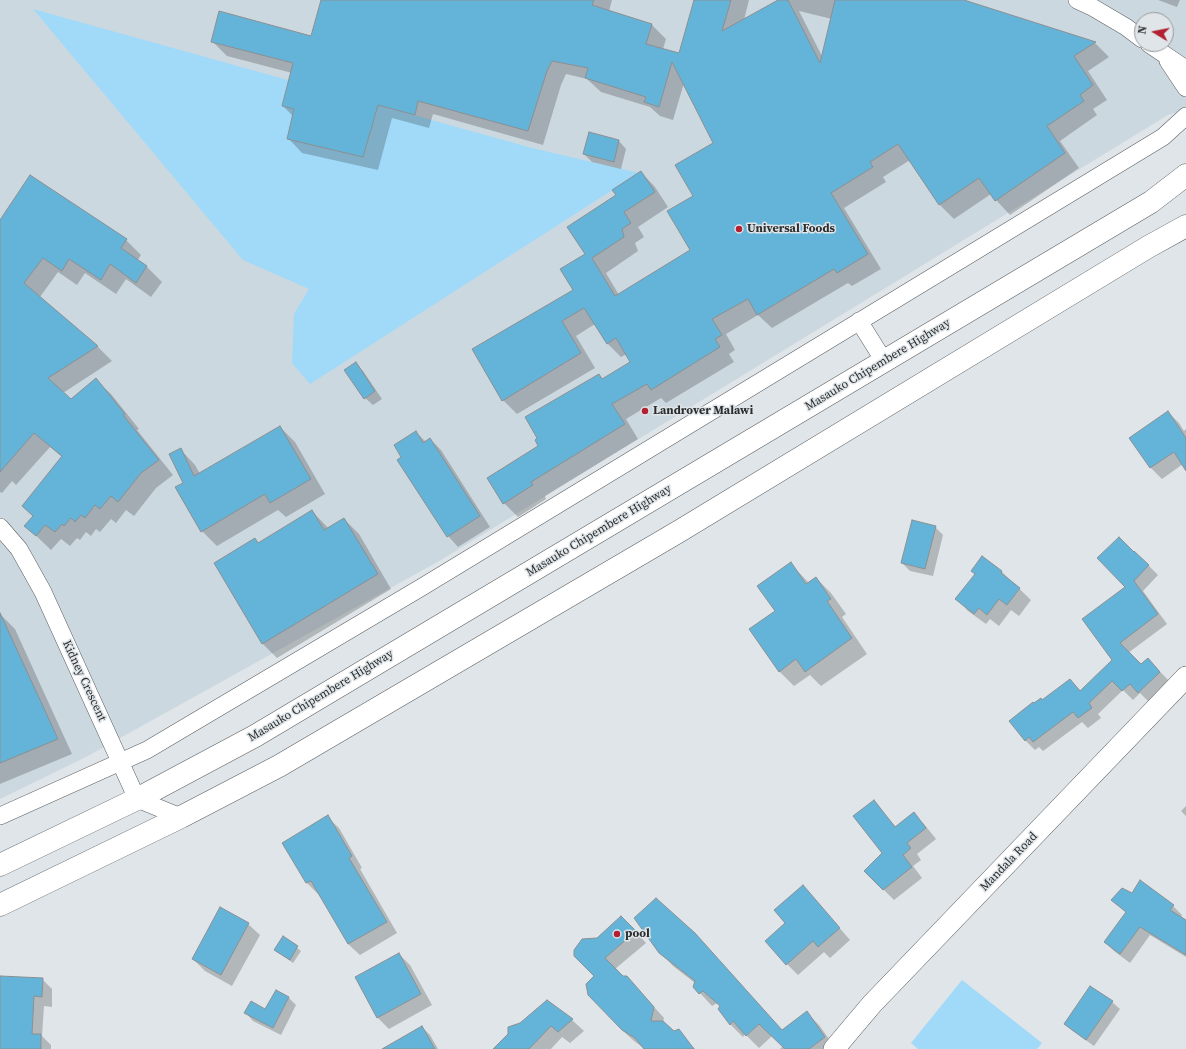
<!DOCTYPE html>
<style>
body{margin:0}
#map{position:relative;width:1186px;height:1049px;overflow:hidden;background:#dfe5e8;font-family:"Source Serif 4",serif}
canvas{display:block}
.north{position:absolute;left:1134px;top:12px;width:40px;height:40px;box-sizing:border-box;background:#dfe5e8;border:1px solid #979b9e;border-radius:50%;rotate:280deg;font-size:11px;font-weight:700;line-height:16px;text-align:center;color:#2b2d2e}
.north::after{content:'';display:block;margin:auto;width:14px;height:18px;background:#b22031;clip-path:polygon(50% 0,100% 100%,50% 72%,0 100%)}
</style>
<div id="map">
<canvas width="1186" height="1049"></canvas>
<div class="north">N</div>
</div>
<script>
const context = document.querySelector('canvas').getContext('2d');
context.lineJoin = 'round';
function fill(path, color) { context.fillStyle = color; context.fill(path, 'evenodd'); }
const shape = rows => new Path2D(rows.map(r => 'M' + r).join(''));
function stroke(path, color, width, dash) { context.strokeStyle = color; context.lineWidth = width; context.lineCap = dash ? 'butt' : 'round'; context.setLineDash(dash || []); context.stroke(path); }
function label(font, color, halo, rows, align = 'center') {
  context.font = font + ' "Source Serif 4",serif'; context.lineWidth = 3; context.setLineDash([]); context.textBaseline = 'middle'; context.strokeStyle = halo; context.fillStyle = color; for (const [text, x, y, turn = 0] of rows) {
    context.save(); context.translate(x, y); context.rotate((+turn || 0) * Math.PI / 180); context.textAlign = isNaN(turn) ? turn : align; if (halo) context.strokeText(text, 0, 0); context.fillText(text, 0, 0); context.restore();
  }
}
const built = shape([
 [0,0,1186,0,1186,109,1168,115,441,560,84,758,0,799],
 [1142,20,1166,20,1166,44,1142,44]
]);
const green = shape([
 [33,9,532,148,639,173,310,384,292,363,294,314,309,289,243,260],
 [962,980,1042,1043,1037,1049,918,1049,911,1043]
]);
const shadow = shape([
 [322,0,612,0,609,11,652,25,666,39,663,49,680,54,695,0,749,0,744,20,780,0,960,0,1095,43,1109,57,1088,71,1107,100,1093,109,1097,115,1060,141,1079,168,1010,215,996,200,991,194,954,219,940,205,910,160,883,177,886,182,844,208,881,269,852,286,848,283,772,328,758,315,726,334,735,350,729,354,734,362,666,403,661,398,626,419,638,439,545,496,546,499,518,517,504,503,540,446,598,375,603,380,632,362,627,354,621,357,607,343,595,324,576,336,595,368,517,414,503,400,574,290,586,254,617,196,641,172,655,187,668,207,638,227,644,237,635,243,638,251,606,273,619,295,691,251,694,197,715,143,684,83,673,120,660,116,650,107,601,92,587,79,566,74,561,85,543,145,433,114,429,128,392,118,378,170,302,153,288,138,293,116,283,106,292,73,227,56,212,41,312,37],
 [799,11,832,19,822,56],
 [1158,0,1180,0,1177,7],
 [619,141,626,149,621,169,592,162,584,154],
 [0,221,126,240,141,255,137,261,147,267,162,282,151,297,126,279,116,294,85,273,77,285,58,272,40,297,98,347,112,361,63,393,71,400,96,380,111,394,139,429,137,430,173,475,156,488,134,516,126,510,116,523,111,519,100,532,96,529,91,536,86,532,80,540,77,538,70,546,61,539,51,550,26,526,34,517,23,506,62,457,50,447,16,485,12,481,2,493,0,492],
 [355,363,363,371,382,399,373,405,365,398],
 [1168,412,1179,423,1184,431,1186,429,1186,469,1183,464,1162,479,1151,468,1130,438],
 [280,427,295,442,325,494,286,517,278,510,217,546,202,531,181,450,195,465,200,474],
 [416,432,426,442,430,439,441,450,490,527,458,547,448,536,403,457],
 [312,511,329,529,344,519,359,534,391,589,277,658,263,644,215,564,255,539,259,543],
 [935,527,943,535,933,576,910,571,902,563],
 [982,557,1002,572,1031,600,1019,616,1011,610,999,626,990,619,986,624,968,611,957,599,976,574],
 [791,564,809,583,816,578,831,593,846,614,842,617,867,654,821,686,810,675,794,686,779,671,776,611],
 [1148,565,1158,575,1143,591,1167,624,1128,653,1141,666,1148,659,1170,682,1149,702,1140,693,1133,700,1123,690,1098,714,1101,718,1088,728,1082,722,1043,751,1039,747,1035,750,1025,740,1043,701,1070,680,1081,691,1113,661,1126,587],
 [0,614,15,629,72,754,0,784],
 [874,801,896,827,913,813,924,824,936,839,917,854,921,860,913,866,922,878,894,900,865,871,883,853],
 [1186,806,1186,816,1181,811],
 [327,817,339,828,362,868,360,869,397,933,360,955,348,944,319,893,318,894,307,883,283,843],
 [803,886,850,940,830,958,824,952,798,975,787,964,787,924],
 [1132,894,1173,906,1182,915,1181,918,1186,921,1186,957,1150,935,1130,963,1114,951,1105,942,1127,913,1113,900],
 [248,924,260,935,232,986,205,971,193,959],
 [632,928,646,943,615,969,623,977,637,988,664,1018,663,1022,673,1032,678,1031,695,1049,645,1049,634,1041,622,1030,596,976,597,939],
 [283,937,301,951,293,963,275,950],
 [660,952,782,1031,806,1012,819,1025,836,1049,780,1049,783,1046,772,1036,759,1048,745,1034,743,1037,730,1024,719,1009,721,1007,717,1003,712,1006,700,993,695,983,673,966],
 [399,954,410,965,432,1005,389,1029,378,1018],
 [0,977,42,979,52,989,52,1007,44,1006,42,1036,51,1045,51,1049,0,1049],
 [276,991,289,998,296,1005,281,1035,253,1021,246,1013,266,1011],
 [547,1001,572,1020,584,1031,570,1043,562,1037,551,1049,494,1049],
 [1112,1002,1120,1009,1094,1046,1073,1031,1065,1024],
 [422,1027,430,1035,438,1049,408,1049]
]);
const building = shape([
 [321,0,594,0,592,5,652,24,646,44,679,53,694,0,731,0,722,31,778,0,788,0,820,63,835,0,964,0,1096,42,1074,56,1093,85,1080,95,1084,101,1047,126,1065,153,995,201,979,178,939,205,898,144,870,162,873,167,831,193,868,254,837,273,834,269,757,315,748,299,712,319,722,335,715,339,720,347,651,390,647,384,612,404,625,424,531,482,533,485,503,504,487,478,538,446,535,440,537,438,525,417,599,374,602,379,630,362,616,338,607,344,584,308,562,321,581,353,502,401,472,349,573,290,560,269,585,254,567,227,616,195,612,190,641,171,655,192,624,212,631,223,622,229,624,237,592,258,615,296,690,250,667,211,693,196,675,165,713,143,672,62,659,107,644,102,646,97,585,78,588,68,552,61,547,71,528,131,418,101,415,115,378,105,363,157,287,139,294,109,282,106,293,63,211,42,219,11,311,36,321,0],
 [589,132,619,140,614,162,583,154,589,132],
 [30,175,127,239,121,248,147,266,136,283,110,264,101,280,69,259,62,271,43,258,24,283,98,346,48,378,71,399,96,378,125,414,123,415,159,460,141,473,118,502,111,496,100,509,95,505,85,518,81,515,75,522,71,518,64,526,62,524,55,532,45,525,36,536,24,526,33,516,22,506,62,456,34,433,0,472,0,220,30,175],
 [356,362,375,391,364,399,344,370,356,362],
 [1168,411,1186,438,1186,471,1174,452,1150,468,1129,438,1168,411],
 [280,426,311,479,270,503,265,494,201,532,175,487,183,483,169,454,181,448,194,476,280,426],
 [416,431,423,443,430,438,480,516,447,537,397,460,401,457,394,445,416,431],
 [312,510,324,530,344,518,378,574,262,644,214,563,255,538,258,543,312,510],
 [912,520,936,526,925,569,901,563,912,520],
 [1119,537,1134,552,1134,551,1149,565,1134,581,1158,614,1120,643,1141,664,1148,658,1160,672,1138,693,1130,684,1122,691,1112,681,1089,703,1092,708,1078,718,1073,712,1033,742,1029,737,1025,741,1009,721,1033,702,1034,703,1041,698,1042,700,1070,679,1080,691,1112,660,1082,619,1125,587,1097,558,1119,537],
 [982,556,1002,571,1001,573,1020,588,1007,605,999,599,987,615,979,608,974,614,955,599,975,574,971,571,982,556],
 [791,562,806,584,816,577,831,599,827,601,852,638,805,672,796,659,779,672,749,629,775,611,757,586,791,562],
 [0,613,58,739,0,763,0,613],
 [874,800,895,827,914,812,926,828,907,843,911,848,903,855,912,867,883,890,864,871,882,853,853,816,874,800],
 [328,815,352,856,349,858,387,922,348,944,311,881,306,883,282,843,328,815],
 [1140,880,1174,905,1170,910,1186,920,1186,955,1140,927,1120,954,1104,942,1126,912,1111,900,1122,888,1132,893,1140,880],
 [803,885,840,928,818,947,813,941,786,965,765,941,785,923,774,910,803,885],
 [656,898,695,933,782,1030,807,1011,825,1037,809,1049,785,1049,759,1024,746,1036,733,1021,730,1025,718,1009,720,1006,703,991,699,994,693,987,695,981,659,953,634,918,656,898],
 [220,907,249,923,221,975,192,959,220,907],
 [621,916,636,931,605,958,623,976,627,976,654,1007,651,1021,663,1021,674,1031,679,1029,694,1049,644,1049,635,1038,622,1030,588,995,586,984,594,976,574,956,574,950,582,939,597,938,621,916],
 [283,936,298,946,290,960,274,950,283,936],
 [399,953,421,994,377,1018,355,977,399,953],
 [0,976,43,978,42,997,34,996,32,1034,41,1034,41,1049,0,1049,0,976],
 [1090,986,1113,1001,1086,1040,1064,1024,1090,986],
 [276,990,289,997,273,1028,244,1013,251,1001,265,1009,276,990],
 [547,1000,573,1019,558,1032,551,1026,529,1049,493,1049,508,1034,508,1027,520,1023,547,1000],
 [422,1026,435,1049,382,1049,422,1026]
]);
const minor = shape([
 [1077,0,1092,7,1126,27,1142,39],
 [1149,44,1186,69],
 [1168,61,1186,88],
 [859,321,884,361],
 [0,527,19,549,43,592,137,799,181,817],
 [0,816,147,750,422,587,1163,137,1186,116]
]);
const tertiary = shape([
 [834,1049,872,1004,1186,677]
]);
const trunk = shape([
 [0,865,137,799,255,736,1151,202,1186,175],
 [0,905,181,817,279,766,678,532,1148,247,1186,226]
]);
const markers = [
 [739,229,4,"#b22031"],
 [645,411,4,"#b22031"],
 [617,934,4,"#b22031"]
];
const poiNames = [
 ["Universal Foods",747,229],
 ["Landrover Malawi",653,411],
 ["pool",625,934]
];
const streetNames = [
 ["Masauko Chipembere Highway",878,365,-31],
 ["Masauko Chipembere Highway",599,531,-31],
 ["Kidney Crescent",84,681,65],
 ["Masauko Chipembere Highway",321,696,-31],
 ["Mandala Road",1009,862,-46]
];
fill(built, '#ccd8df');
fill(green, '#a0daf8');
fill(shadow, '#0003');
fill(building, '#64b4da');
stroke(building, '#8b9092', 1);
stroke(minor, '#5b5f62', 18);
stroke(tertiary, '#5b5f62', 22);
stroke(trunk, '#5b5f62', 23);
stroke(minor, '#fff', 17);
stroke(tertiary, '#fff', 21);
stroke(trunk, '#fff', 22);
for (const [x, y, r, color] of markers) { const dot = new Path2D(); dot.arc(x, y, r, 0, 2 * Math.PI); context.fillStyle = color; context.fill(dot); stroke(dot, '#dfe5e8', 1.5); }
label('bold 12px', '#2b2d2e', '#dfe5e8', poiNames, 'left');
label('12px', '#2b2d2e', '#dfe5e8', streetNames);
</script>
